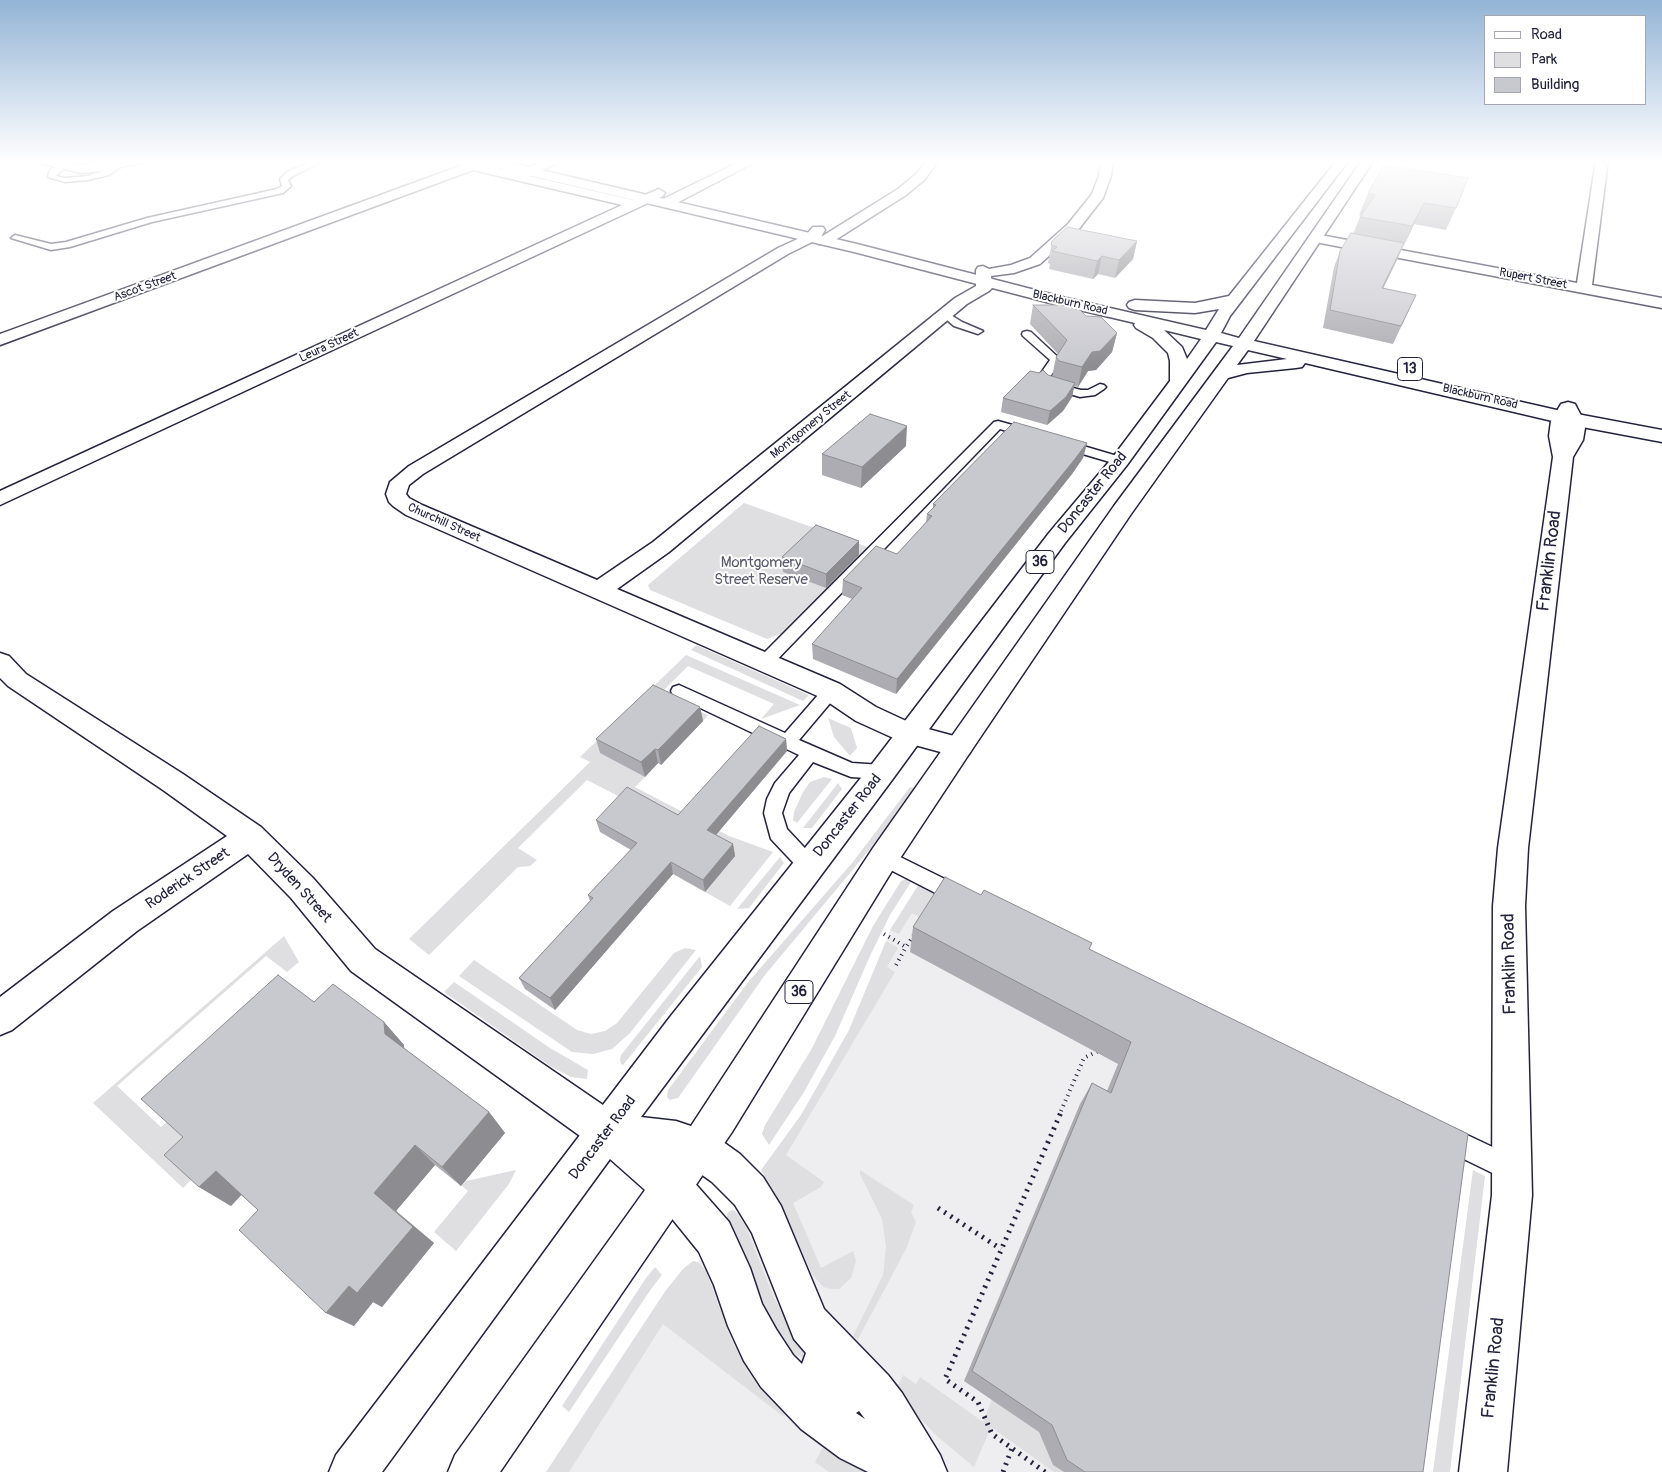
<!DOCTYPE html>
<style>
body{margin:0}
#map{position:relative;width:1662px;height:1472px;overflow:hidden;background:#fff;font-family:Pangolin,sans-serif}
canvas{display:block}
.legend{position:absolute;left:1484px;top:15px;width:162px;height:90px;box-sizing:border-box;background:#fff;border:1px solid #a7a7b1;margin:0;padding:6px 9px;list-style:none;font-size:15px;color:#22223b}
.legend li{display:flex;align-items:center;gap:10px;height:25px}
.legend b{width:25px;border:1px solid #a7a7b1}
</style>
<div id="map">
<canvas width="1662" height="1472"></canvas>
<ul class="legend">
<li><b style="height:6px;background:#fff"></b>Road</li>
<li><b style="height:14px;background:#dfdfe2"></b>Park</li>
<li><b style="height:14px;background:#c8c8cf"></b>Building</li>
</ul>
</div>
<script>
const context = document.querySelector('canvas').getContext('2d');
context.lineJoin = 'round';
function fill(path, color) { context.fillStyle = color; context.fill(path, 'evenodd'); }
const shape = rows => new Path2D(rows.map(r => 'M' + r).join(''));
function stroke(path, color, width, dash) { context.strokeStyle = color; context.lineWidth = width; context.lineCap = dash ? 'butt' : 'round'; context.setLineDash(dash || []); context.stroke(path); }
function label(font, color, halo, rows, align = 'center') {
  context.font = font + ' Pangolin,sans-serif'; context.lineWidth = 4; context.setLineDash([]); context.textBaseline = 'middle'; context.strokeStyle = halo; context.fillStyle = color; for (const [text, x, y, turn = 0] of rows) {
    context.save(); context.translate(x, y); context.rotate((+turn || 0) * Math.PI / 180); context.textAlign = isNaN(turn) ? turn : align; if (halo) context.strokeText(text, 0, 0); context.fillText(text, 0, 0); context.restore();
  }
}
const built = shape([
 [919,884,1083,965,1406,1472,557,1472,663,1307,781,1156,825,1082,884,960,886,941,890,930]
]);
const green = shape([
 [744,503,868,547,786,632,767,639,650,590,648,585],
 [696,645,809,695,803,701,691,650],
 [686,655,800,705,761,719,774,704,688,666,661,693,708,715,703,721,656,700,601,753,645,777,635,787,729,836,773,852,730,906,705,892,734,856,587,780,518,848,537,860,530,866,518,867,429,955,409,939,590,762,580,757],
 [828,718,851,728,857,748,850,756,834,737],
 [824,777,832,779,797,823,793,820,794,812,803,792,810,782],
 [838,783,842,789,812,828,803,828],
 [910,787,914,788,913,791,880,837,765,975,678,1098,670,1100,667,1097,668,1090,749,981,852,863],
 [780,857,784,863,749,908,737,909],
 [906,879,911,882,890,915,870,956,835,1036,804,1092,769,1145,762,1134,765,1125,811,1050,873,926,901,881],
 [919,884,936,890,919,917,912,913,899,934,890,930],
 [284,936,299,962,287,972,266,956,117,1086,161,1127,171,1118,214,1157,183,1188,93,1103],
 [886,941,898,948,887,967,895,972,786,1155,824,1182,821,1187,793,1203,821,1268,853,1251,856,1261,851,1278,839,1289,832,1289,823,1287,812,1274,779,1200,761,1170,801,1115,849,1030],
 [685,948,696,950,630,1033,612,1049,593,1054,572,1052,459,976,474,960,577,1030,591,1034,605,1031,617,1023,674,953],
 [700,956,702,967,623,1065,621,1064,620,1059,621,1055],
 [454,982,550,1048,588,1070,587,1079,571,1077,550,1066,444,992],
 [516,1170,509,1184,456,1251,434,1232,468,1191,462,1186,466,1181],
 [860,1170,914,1205,911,1212,916,1222,906,1249,858,1339,854,1337,854,1334,883,1275,886,1247,882,1219,860,1174],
 [1473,1170,1485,1176,1450,1472,1433,1472],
 [732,1210,735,1211,746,1227,774,1298,803,1351,804,1358,794,1354,787,1346,767,1311,739,1241,727,1222,727,1215,728,1212],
 [693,1261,698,1262,706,1271,731,1339,750,1375,762,1391,786,1410,785,1415,783,1416,780,1414,663,1324,569,1472,546,1472,666,1290,683,1269],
 [655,1267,662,1275,651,1289,569,1412,562,1406,646,1278],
 [903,1375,916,1384,920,1377,983,1422,992,1399,1039,1432,1053,1465,1064,1472,1054,1472,991,1427,974,1467,938,1437,907,1405,896,1390],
 [827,1445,870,1472,829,1472,815,1462,822,1449]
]);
const pathFar1 = shape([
 [884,934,906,947,914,935],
 [896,965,906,947],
 [1061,1111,1084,1058,1098,1051]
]);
const path = shape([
 [938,1208,1001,1249],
 [1003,1472,1012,1448],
 [1045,1472,992,1434,978,1402,945,1379,1062,1110]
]);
const lane = shape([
 [316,160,326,160,293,176,288,180,291,186,283,193,152,222,70,247,51,250,11,238,15,235,51,244,66,242,147,218,277,189,282,186,280,179,287,172,316,160],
 [118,161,125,163,109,175,88,180,65,182,48,177,50,170,62,164,66,166,56,176,65,178,88,176,103,171,118,161],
 [946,312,962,322,983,331,978,334,954,326,941,315,946,312],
 [1027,331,1031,332,1061,360,1050,377,1054,383,1081,390,1088,390,1100,384,1104,385,1106,387,1104,389,1095,395,1080,397,1046,387,1038,377,1050,360,1023,336,1022,334,1023,332,1027,331],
 [998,421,1034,431,1036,434,1030,438,1000,429,770,667,764,669,758,667,756,663,758,659,994,422,998,421],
 [1063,440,1124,458,1126,461,1120,465,1059,447,1057,444,1063,440],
 [679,685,785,733,825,687,831,685,837,687,839,691,837,695,799,740,852,763,882,765,888,767,891,772,888,777,882,779,851,777,813,762,789,793,782,813,787,829,816,860,819,866,816,872,809,874,802,872,771,839,764,813,767,799,775,783,799,755,673,695,671,691,673,687,679,685],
 [884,849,967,890,970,896,967,902,960,905,953,902,877,863,874,857,877,851,884,849],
 [1446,1125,1520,1160,1524,1169,1520,1178,1511,1182,1437,1146,1434,1137,1437,1128,1446,1125]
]);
const street = shape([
 [37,160,60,160,81,165,116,160,142,160,140,163,101,171,81,173,39,163,37,160],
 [465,160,472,162,494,160,485,165,525,174,523,172,525,169,547,160,564,160,529,176,633,200,659,189,665,193,663,196,0,505,0,491,622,205,473,170,0,345,0,334,460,166,459,164,461,161,465,160],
 [743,160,759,160,671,206,661,206,660,203,661,200,743,160],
 [927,160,939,160,924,180,906,195,829,244,819,244,817,241,818,239,788,254,423,474,409,485,406,494,409,498,422,505,597,580,653,542,955,298,976,286,976,270,978,267,983,266,989,269,1011,265,1030,258,1068,224,1092,194,1099,176,1101,160,1113,160,1111,176,1103,198,1078,230,1040,264,1014,273,991,276,992,288,989,291,967,304,669,552,617,589,840,684,876,707,917,726,969,740,973,747,969,754,959,757,900,741,856,721,822,698,406,515,393,506,389,502,386,494,390,482,409,466,778,248,806,235,813,227,823,227,825,230,821,237,898,189,916,174,927,160],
 [1596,160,1608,160,1592,285,1662,298,1662,308,1315,242,1308,238,1315,234,1577,283,1596,160],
 [1568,402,1575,404,1577,408,1583,419,1585,428,1583,440,1573,457,1528,848,1525,906,1532,1195,1507,1472,1459,1472,1492,1195,1493,906,1498,848,1553,457,1549,436,1551,421,1561,404,1568,402],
 [0,653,9,656,26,674,183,774,261,827,313,878,375,949,622,1118,627,1132,622,1146,608,1151,594,1146,351,971,291,898,248,854,137,931,12,1030,0,1035,0,997,113,911,227,836,163,790,8,686,0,678,0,653],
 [698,1129,712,1134,740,1154,763,1177,781,1206,824,1309,888,1375,902,1393,940,1455,947,1472,868,1472,840,1458,801,1429,761,1387,744,1361,728,1326,714,1285,699,1252,657,1200,651,1186,657,1172,671,1166,685,1172,729,1222,750,1268,762,1304,776,1329,793,1355,802,1364,806,1353,794,1339,752,1233,735,1205,712,1182,684,1162,679,1148,684,1134,698,1129],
 [859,1411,865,1419,856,1413,859,1411]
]);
const primary = shape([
 [475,160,498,160,857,244,1062,297,1206,330,1219,309,1195,313,1135,310,1129,308,1127,305,1129,302,1135,300,1195,303,1229,296,1337,160,1349,160,1230,316,1221,333,1239,338,1362,160,1374,160,1254,341,1561,411,1662,430,1662,442,1561,423,1305,363,1302,367,1296,368,1247,373,1228,378,1131,514,969,754,895,866,732,1132,500,1472,448,1472,455,1455,645,1190,610,1159,382,1472,329,1472,336,1455,670,1017,872,764,1049,533,1113,457,1170,381,1170,361,1168,353,1153,338,1136,328,1134,325,1135,323,1054,304,854,252,481,164,475,160],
 [1164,330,1201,339,1187,359,1182,347,1164,330],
 [1216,342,1233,346,1114,506,873,848,691,1126,676,1121,641,1117,892,780,1065,543,1127,465,1216,342],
 [1248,350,1287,359,1237,365,1248,350]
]);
const wall = shape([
 [1368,193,1456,208,1446,230,1414,224,1383,288,1416,295,1393,344,1323,328,1334,267,1340,251,1353,234,1361,215,1359,215],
 [1052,241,1137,241,1133,259,1115,278,1098,274,1093,279,1049,269,1050,264,1048,263],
 [1033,305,1086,316,1117,333,1112,352,1096,370,1088,371,1078,387,1074,386,1072,397,1063,411,1047,425,1001,412,1003,398,1039,373,1052,377,1056,357,1058,354,1030,324],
 [1087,443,1083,458,1072,474,896,694,813,659,812,644,852,599,842,595,843,580,897,554,926,522,927,514,933,508,933,504],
 [906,446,861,488,822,475,822,454],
 [859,555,826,588,783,572,782,557],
 [700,707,703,721,661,765,658,763,645,777,600,753,596,739],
 [786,739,787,751,716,835,733,844,735,856,705,892,673,874,555,1010,525,989,519,978,590,901,588,895,631,850,600,832,596,820,678,815],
 [913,927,1089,949,1423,1472,1064,1472,1053,1465,1039,1432,964,1381,1080,1104,1092,1083,1107,1091,1118,1064,910,952],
 [314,1002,384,1022,404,1045,404,1048,489,1112,505,1133,461,1186,435,1165,396,1211,434,1243,382,1307,373,1302,354,1326,326,1313,258,1210,241,1195,231,1206,199,1187]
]);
const shadedWall = shape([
 [1424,203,1414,224,1403,248,1412,226],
 [1137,241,1133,259,1115,278,1119,260],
 [1404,243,1397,260,1375,305,1382,288],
 [1102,256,1098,274,1093,279,1097,261],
 [1117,333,1112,352,1096,370,1088,371,1078,387,1082,367,1092,352],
 [1075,383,1072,397,1063,411,1047,425,1050,411],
 [907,426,906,446,861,488,862,467],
 [1087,443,1083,458,1072,474,896,694,897,679],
 [859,541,859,555,826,588,826,574],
 [700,707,703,721,661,765,658,750],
 [786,739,787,751,709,843,707,830],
 [655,749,658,763,645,777,641,762],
 [733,844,735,856,705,892,703,880],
 [671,862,673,874,555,1010,550,998],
 [384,1022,404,1045,405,1057,385,1034],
 [489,1112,505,1133,461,1186,442,1167],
 [415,1145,435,1165,396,1211,434,1243,382,1307,373,1302,354,1326,326,1313,349,1286,374,1193],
 [216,1171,246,1190,231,1206,199,1187]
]);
const building = shape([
 [1384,165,1468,178,1456,208,1424,203,1412,226,1360,217,1375,195,1368,193,1384,165],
 [1067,227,1137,241,1119,260,1102,256,1097,261,1052,251,1057,247,1051,245,1052,241,1067,227],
 [1351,233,1404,243,1382,288,1416,295,1401,326,1330,310,1340,251,1351,233],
 [1033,305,1061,305,1080,310,1086,316,1101,317,1117,333,1100,351,1092,352,1082,367,1059,361,1056,357,1067,340,1033,305],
 [1043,370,1048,375,1075,383,1066,397,1050,411,1003,398,1030,371,1039,373,1043,370],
 [870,414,907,426,862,467,822,454,870,414],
 [1014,422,1087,443,1075,459,897,679,812,644,862,588,843,580,876,546,897,554,932,516,927,514,936,505,933,504,1014,422],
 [816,525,859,541,826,574,782,557,816,525],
 [653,685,700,707,658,750,655,749,641,762,596,739,653,685],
 [759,726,786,739,707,830,733,844,703,880,671,862,550,998,519,978,593,898,588,895,637,843,596,820,627,787,678,815,759,726],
 [945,877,981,895,984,890,1092,943,1089,949,1468,1134,1423,1472,1085,1472,1067,1460,1052,1425,972,1371,1092,1083,1111,1093,1131,1042,913,927,945,877],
 [278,975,314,1002,333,984,384,1022,385,1034,489,1112,442,1167,415,1145,374,1193,413,1227,357,1293,349,1286,326,1313,239,1230,258,1210,216,1171,199,1187,164,1155,183,1137,141,1099,278,975]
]);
const farStreetnames = [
 ["Rupert Street",1533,279,11],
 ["Ascot Street",145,287,-20],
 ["Blackburn Road",1070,303,13],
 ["Leura Street",329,346,-25],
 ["Blackburn Road",1480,397,13],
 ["Montgomery Street",811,425,-39],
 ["Churchill Street",444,523,24]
];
const shields = [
 [1410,369,25],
 [1040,562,28],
 [799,992,28]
];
const shieldNames = [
 ["13",1410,369],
 ["36",1040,562],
 ["36",799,992]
];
const streetNames = [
 ["Doncaster Road",1093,493,-51],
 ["Doncaster Road",848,816,-52],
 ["Roderick Street",188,879,-34],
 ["Dryden Street",299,888,48],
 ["Doncaster Road",603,1138,-53]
];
const parkNames = [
 ["Montgomery",761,563],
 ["Street Reserve",761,580]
];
const nearStreetnames = [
 ["Franklin Road",1550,561,-83],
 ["Franklin Road",1510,964,-91],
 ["Franklin Road",1494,1368,-84]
];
fill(built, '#eeeef1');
fill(green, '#dfdfe2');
stroke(lane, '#22223b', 3);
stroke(street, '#22223b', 3);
stroke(primary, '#22223b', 3);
stroke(pathFar1, '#22223b', 4, [1, 4.5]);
stroke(path, '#22223b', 5, [2, 5.5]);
fill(lane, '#fff');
fill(street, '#fff');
fill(primary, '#fff');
fill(wall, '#acacb2');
fill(shadedWall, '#8c8c91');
fill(building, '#c8c8cf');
stroke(building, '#8c8c91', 1);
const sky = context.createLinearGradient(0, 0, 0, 367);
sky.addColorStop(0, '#93b4d6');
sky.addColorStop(0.44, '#fff');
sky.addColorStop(1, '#ffffff00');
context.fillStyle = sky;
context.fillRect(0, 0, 1662, 367);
label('12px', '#22223b', '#fff', farStreetnames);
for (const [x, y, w] of shields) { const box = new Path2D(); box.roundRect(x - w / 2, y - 11.5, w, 23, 4); context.fillStyle = '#fff'; context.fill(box); stroke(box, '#22223b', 1); }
label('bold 14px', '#22223b', null, shieldNames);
label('15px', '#22223b', '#fff', streetNames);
label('15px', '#5b5b6d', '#fff', parkNames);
label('18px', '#22223b', '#fff', nearStreetnames);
</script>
